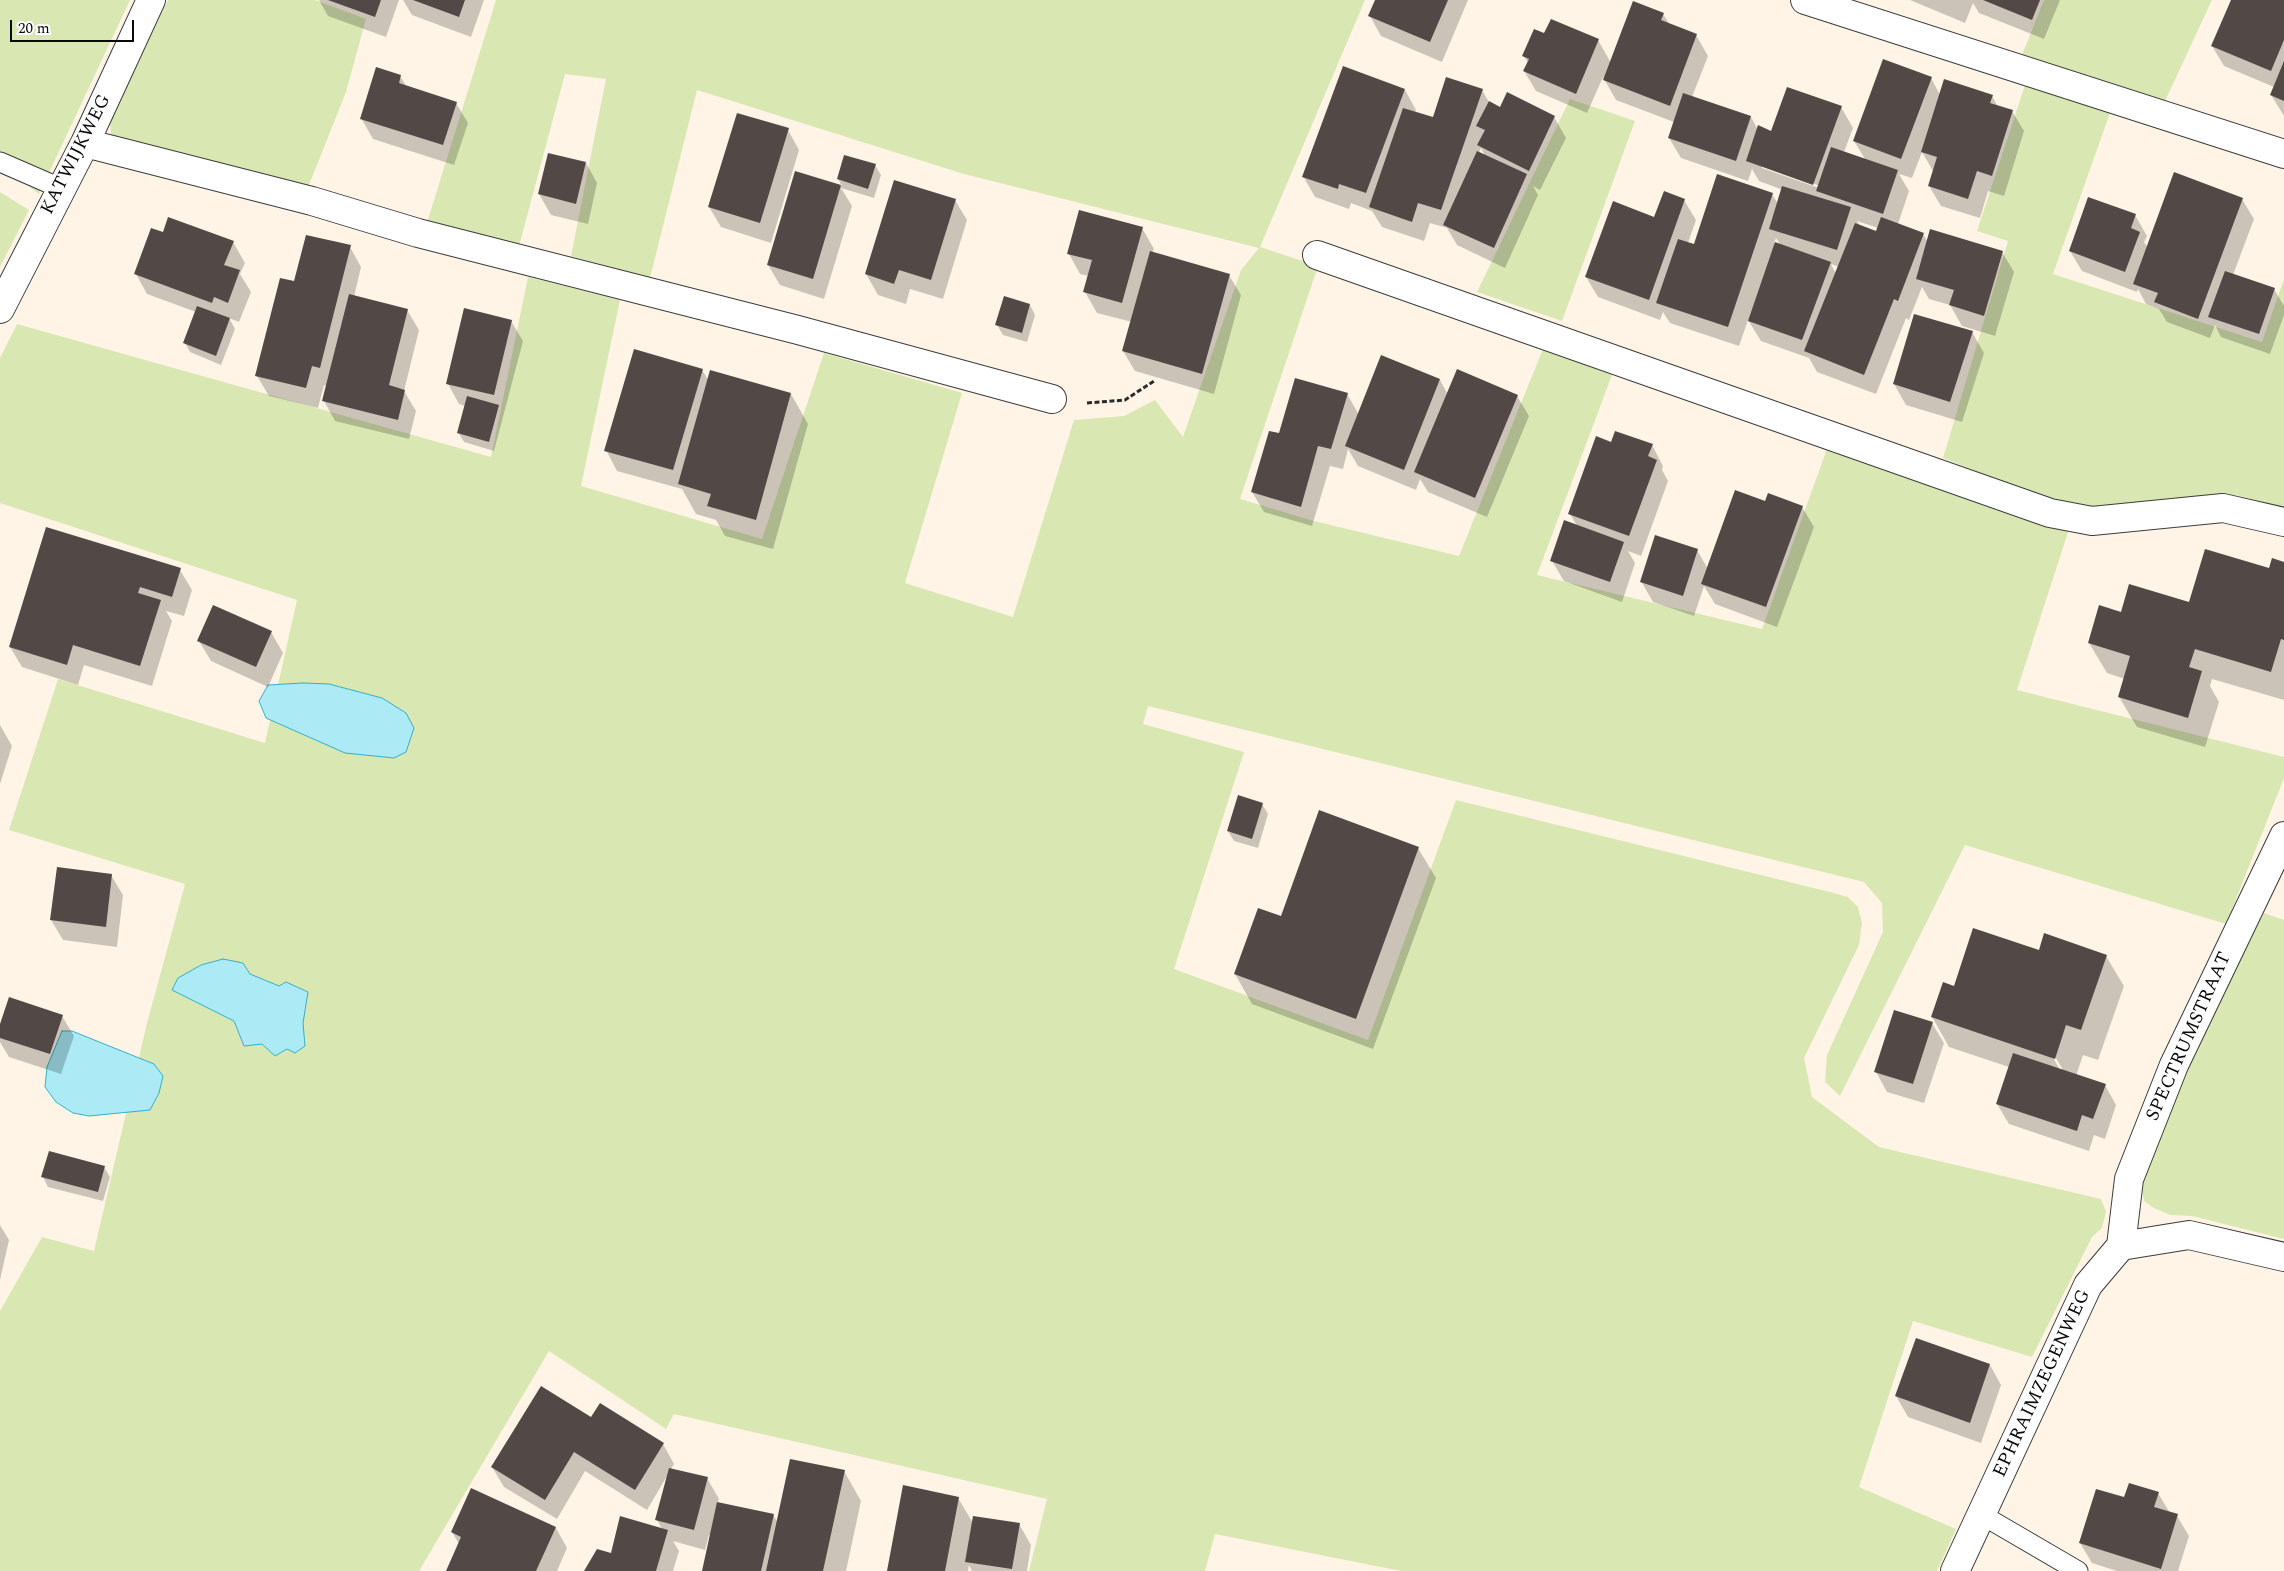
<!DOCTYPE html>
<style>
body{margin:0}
#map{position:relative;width:2284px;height:1571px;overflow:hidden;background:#fff4e6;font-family:Spectral,serif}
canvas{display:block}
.scale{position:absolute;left:10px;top:20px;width:124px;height:22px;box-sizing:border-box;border:2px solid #090909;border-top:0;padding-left:6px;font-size:15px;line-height:18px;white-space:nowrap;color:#090909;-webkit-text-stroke:4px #fff;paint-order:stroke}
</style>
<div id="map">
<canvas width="2284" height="1571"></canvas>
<div class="scale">20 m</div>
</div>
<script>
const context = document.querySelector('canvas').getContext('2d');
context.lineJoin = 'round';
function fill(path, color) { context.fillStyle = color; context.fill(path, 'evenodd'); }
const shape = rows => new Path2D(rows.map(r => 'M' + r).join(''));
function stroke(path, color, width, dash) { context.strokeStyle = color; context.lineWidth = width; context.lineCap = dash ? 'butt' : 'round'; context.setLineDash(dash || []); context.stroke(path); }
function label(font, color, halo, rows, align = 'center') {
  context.font = font + ' Spectral,serif'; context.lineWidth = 5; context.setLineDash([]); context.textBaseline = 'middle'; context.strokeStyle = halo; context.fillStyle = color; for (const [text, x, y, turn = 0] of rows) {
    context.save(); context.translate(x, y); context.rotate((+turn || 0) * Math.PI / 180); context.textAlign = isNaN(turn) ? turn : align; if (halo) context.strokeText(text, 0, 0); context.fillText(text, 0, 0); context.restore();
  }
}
const green = shape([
 [0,0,130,0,39,194,18,178,0,172],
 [168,0,315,0,366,19,346,92,307,190,122,141,111,134,110,122],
 [496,0,1365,0,1260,247,1318,266,1240,499,1314,521,1459,556,1543,349,1612,375,1537,575,1762,629,1828,446,2069,529,2017,690,2284,757,2284,778,2226,924,1965,845,1840,1096,1825,1082,1827,1055,1883,932,1882,903,1864,882,1148,706,1143,724,1244,752,1174,969,1368,1040,1456,800,1830,892,1848,897,1858,907,1862,923,1859,945,1804,1058,1812,1097,1879,1147,2101,1199,2106,1212,2102,1228,2092,1237,2032,1357,1913,1321,1859,1487,1956,1529,1937,1571,1401,1571,1215,1534,1205,1571,1029,1571,1047,1499,674,1414,666,1429,549,1351,419,1571,0,1571,0,1311,42,1237,94,1251,147,1023,185,884,9,830,58,679,265,743,297,600,0,503,0,358,17,324,491,457,528,277,620,300,581,486,762,539,824,353,962,393,905,583,1013,617,1074,420,1124,416,1155,400,1183,437,1241,270,1259,248,964,174,697,90,650,278,571,256,606,79,565,74,518,250,426,226],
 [2044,0,2212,0,2165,101,2022,55],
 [2026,82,2111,110,2053,274,2262,342,2284,279,2284,507,2235,495,2211,496,2098,510,2044,498,1943,458,2008,241,1977,231],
 [1570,99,1635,121,1562,321,1477,292],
 [0,192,29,210,0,267],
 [2264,913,2284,920,2284,1239,2192,1216,2170,1215,2154,1208,2144,1201,2142,1188,2149,1160,2203,1035]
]);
const water = shape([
 [303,683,329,684,382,698,406,713,414,728,406,752,394,758,345,753,266,718,259,701,268,685,303,683],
 [223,959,243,963,250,974,279,986,286,982,308,992,303,1023,305,1046,295,1053,287,1049,275,1056,262,1044,244,1046,234,1021,172,990,178,978,201,965,223,959],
 [62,1031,72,1031,154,1064,163,1076,159,1093,150,1110,89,1116,73,1113,56,1102,45,1087,47,1067,62,1031]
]);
const shadow = shape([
 [319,0,399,0,386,37,328,16],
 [403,0,484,0,471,37,412,15],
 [1376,0,1468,0,1442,62,1381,36,1370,16],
 [1910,0,2060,0,2044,39,1979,13,1973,3,1965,23],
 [2232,0,2284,0,2284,116,2271,95,2274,87,2224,66,2212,46],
 [1663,14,1670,25,1696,35,1708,56,1692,97,1751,117,1758,130,1772,132,1841,107,1853,128,1844,152,1865,159,1854,141,1931,78,1940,95,1992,96,1998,107,2012,111,2024,131,2004,196,1988,191,1980,218,1941,206,1929,186,1933,171,1922,152,1912,178,1899,174,1909,191,1898,224,1923,234,1928,242,2002,252,2014,272,1995,336,1962,326,1950,305,1929,299,1922,287,1909,320,1906,318,1876,394,1817,372,1809,358,1761,341,1748,320,1739,346,1670,323,1663,312,1660,320,1598,297,1586,277,1655,218,1684,200,1696,220,1688,243,1695,245,1772,194,1778,204,1783,190,1759,181,1752,169,1748,181,1681,158,1669,138,1674,122,1616,100,1603,77,1587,113,1536,91,1524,71,1528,63,1524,56,1545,35,1598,40,1611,63],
 [1762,165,1820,186,1819,188,1762,168],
 [1857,221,1878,228,1877,232,1860,226],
 [1776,238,1778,241,1780,245,1774,243],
 [1831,264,1839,267,1836,274],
 [400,76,407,87,456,103,468,123,454,165,373,139,361,118],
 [1405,90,1416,110,1415,113,1433,119,1482,90,1489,102,1501,108,1554,117,1566,138,1540,190,1533,186,1538,195,1505,268,1457,245,1447,228,1430,223,1424,241,1382,227,1372,211,1351,203,1349,209,1315,197,1303,176],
 [1481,148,1485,156,1479,153],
 [788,130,799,150,771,243,721,227,709,207],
 [586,163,597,183,588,224,551,215,539,194],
 [875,165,881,175,874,198,841,188,852,206,824,299,780,285,768,265,796,172,842,186,838,179],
 [2242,199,2254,219,2233,275,2274,289,2284,306,2284,315,2270,354,2221,337,2215,325,2210,338,2167,322,2159,309,2146,304,2138,289,2137,292,2082,271,2070,251,2135,215,2147,236,2144,242,2148,248],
 [955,200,967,220,943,299,910,289,906,304,878,295,866,274],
 [1142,228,1154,249,1152,253,1229,275,1241,295,1214,394,1135,371,1123,351,1132,322,1097,313,1085,292,1089,276,1080,274,1069,254],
 [163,234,233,242,245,263,240,274,251,292,239,322,229,318,235,329,221,365,190,352,185,343,196,312,147,294,136,274],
 [350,247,361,267,354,297,407,310,419,330,404,391,416,411,409,439,335,421,324,401,327,386,324,385,318,408,269,396,257,376,295,283],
 [1030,305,1035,315,1027,342,1003,335,997,325],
 [511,321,523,341,494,451,464,442,458,432,465,406,459,404,448,384],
 [1972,332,1984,353,1962,422,1906,405,1894,384],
 [1382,356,1440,380,1448,395,1517,396,1529,416,1487,517,1428,492,1420,479,1416,490,1358,466,1348,449,1343,469,1330,466,1312,526,1264,512,1252,492,1280,435,1347,394,1359,415],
 [702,370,709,381,791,394,808,424,773,549,725,536,716,520,696,514,682,489,617,471,606,450],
 [1612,443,1652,445,1663,466,1662,470,1668,481,1641,556,1628,551,1635,563,1622,602,1564,581,1552,561,1577,526,1570,514],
 [1766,502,1802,507,1814,527,1777,627,1715,604,1704,586,1694,616,1653,602,1641,581,1697,550,1708,569],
 [47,528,180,570,192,590,184,616,166,611,172,621,152,686,84,665,78,685,22,667,10,647],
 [2284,563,2284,700,2212,679,2210,686,2219,702,2205,747,2137,727,2119,697,2125,679,2107,673,2089,643,2122,613,2190,603],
 [271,632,283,653,268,687,211,661,199,641],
 [0,725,12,746,0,784],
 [1262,804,1268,814,1258,848,1234,841,1228,831],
 [1418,848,1436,878,1373,1049,1252,1004,1235,974,1281,918],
 [111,875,123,895,117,947,63,940,51,920],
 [2040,952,2106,956,2124,986,2098,1060,2083,1055,2076,1076,2105,1085,2116,1105,2105,1139,2094,1135,2089,1151,2009,1124,1997,1104,2009,1067,1949,1047,1932,1017,1954,987],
 [2053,1053,2063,1070,2060,1070,2051,1054],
 [62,1016,74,1036,61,1074,9,1057,0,1042,0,1028],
 [1932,1023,1944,1043,1924,1103,1887,1092,1876,1072],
 [104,1167,110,1177,103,1201,48,1187,43,1177],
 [0,1225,9,1240,0,1280],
 [1990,1365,2001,1385,1981,1443,1908,1417,1896,1396],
 [592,1419,663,1444,674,1464,671,1469,707,1478,719,1499,717,1503,773,1515,778,1523,844,1471,861,1501,846,1571,703,1571,711,1535,709,1535,705,1550,673,1541,679,1551,673,1571,586,1571,612,1554,662,1529,657,1520,667,1476,647,1510,585,1471,557,1519,504,1487,492,1467],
 [2158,1493,2170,1513,2177,1516,2189,1536,2178,1571,2117,1571,2092,1563,2080,1543,2125,1499],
 [958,1498,973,1523,1019,1524,1031,1545,1027,1571,972,1571,969,1565,968,1571,888,1571],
 [556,1528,567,1548,557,1571,447,1571,459,1544,452,1532]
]);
const building = shape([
 [328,0,381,0,375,17],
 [413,0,465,0,459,17],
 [1375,0,1448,0,1430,42,1368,16],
 [1983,0,2040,0,2032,20],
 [2231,0,2284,0,2284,40,2271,71,2211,46],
 [1633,1,1664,13,1661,20,1697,34,1670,106,1603,80],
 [1551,19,1599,39,1576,94,1523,71,1529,59,1522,56,1534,29,1544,33],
 [1883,59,1932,77,1901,159,1853,141],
 [2284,61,2284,101,2270,95],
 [1343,66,1405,89,1366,193,1339,184,1338,189,1302,177],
 [376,67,401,75,399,83,457,102,443,145,360,119],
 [1446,77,1483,89,1441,210,1418,203,1412,222,1369,207,1403,108,1433,117],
 [1944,79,1993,95,1990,103,2013,110,1992,176,1977,171,1968,199,1928,186,1937,157,1921,152],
 [1787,87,1842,106,1813,185,1746,161,1758,125,1771,131],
 [1507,92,1555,116,1529,171,1477,145,1485,130,1476,126,1489,101,1500,107],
 [1683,93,1751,116,1736,161,1668,138],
 [737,113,789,128,760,223,708,207],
 [1831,147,1898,170,1883,214,1816,191],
 [1477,151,1527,174,1494,248,1443,225],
 [548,153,586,162,576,204,538,194],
 [844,155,876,164,868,189,837,179],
 [795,171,841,185,813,279,767,265],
 [2174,172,2243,198,2198,319,2154,302,2158,293,2133,284],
 [1717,174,1773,193,1728,327,1656,303,1678,239,1694,244],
 [894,180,956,199,931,280,899,270,894,284,865,274],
 [1782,186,1851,207,1837,250,1769,229],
 [1664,191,1685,199,1649,300,1585,277,1613,201,1654,217],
 [2088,197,2136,214,2131,228,2140,232,2125,272,2069,251],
 [1079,210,1143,227,1122,303,1083,292,1092,260,1067,254],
 [168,217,234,241,224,265,240,270,228,303,214,297,212,303,134,274,151,228,163,232],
 [1881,217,1924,233,1898,301,1894,299,1864,375,1804,351,1855,223,1876,231],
 [1930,229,2003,251,1984,316,1949,305,1954,290,1916,279],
 [306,235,351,245,320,368,312,366,306,388,255,376,280,278,294,281],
 [1775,242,1831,262,1802,340,1748,321],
 [1150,251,1230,274,1202,374,1122,351],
 [2225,271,2275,288,2259,334,2208,317],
 [349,294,408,309,389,385,405,390,398,420,322,401],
 [1004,296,1030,304,1022,333,995,325],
 [197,306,230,318,216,356,183,343],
 [464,308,512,320,494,395,446,384],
 [1914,314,1973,331,1950,402,1893,384],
 [634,349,703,369,673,470,604,451],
 [1381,355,1440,379,1404,470,1345,446],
 [1457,369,1518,395,1475,498,1414,472],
 [710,370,791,393,756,520,707,506,711,494,678,484],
 [1295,378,1348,393,1331,449,1318,446,1301,507,1251,492,1269,431,1279,433],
 [467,396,499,405,489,442,457,433],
 [1615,431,1653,444,1648,456,1657,460,1629,536,1568,514,1596,436,1611,442],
 [1735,490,1765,501,1768,493,1803,506,1766,607,1701,584],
 [1564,520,1624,542,1610,582,1550,561],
 [46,527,181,568,172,597,140,587,138,593,161,600,140,666,73,645,67,665,9,647],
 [1655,535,1698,549,1683,596,1640,582],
 [2205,549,2269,568,2272,558,2284,562,2284,640,2281,639,2271,672,2195,649,2189,667,2202,671,2188,718,2118,697,2130,656,2088,643,2099,605,2121,612,2129,584,2189,602],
 [213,605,272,631,256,667,197,641],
 [1238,795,1263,803,1252,839,1227,831],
 [1319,810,1419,847,1356,1019,1234,974,1258,908,1281,916],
 [57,867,112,874,106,927,50,920],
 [1973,928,2039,950,2044,933,2107,955,2081,1030,2066,1025,2055,1059,1931,1017,1943,982,1954,986],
 [9,997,63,1015,50,1054,0,1038,0,1024],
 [1894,1010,1933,1022,1913,1084,1874,1072],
 [2013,1053,2106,1084,2093,1119,2082,1115,2077,1131,1996,1104],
 [49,1151,105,1166,98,1192,41,1177],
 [1916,1338,1990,1364,1970,1423,1895,1396],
 [541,1386,591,1417,600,1403,664,1443,635,1490,574,1452,545,1500,491,1467],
 [790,1459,845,1470,823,1571,766,1571],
 [669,1468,708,1477,694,1530,655,1520],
 [2129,1483,2159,1492,2154,1507,2178,1514,2161,1569,2079,1543,2096,1489,2124,1497],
 [903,1485,959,1497,945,1571,887,1571],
 [471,1488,556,1527,536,1571,446,1571,461,1537,451,1532],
 [717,1502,774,1514,761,1571,702,1571],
 [620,1516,668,1530,656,1571,584,1571,597,1549,611,1553],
 [973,1516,1020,1523,1012,1569,965,1562]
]);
const path = shape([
 [1087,403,1125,400,1154,381]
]);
const lane = shape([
 [0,162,60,188],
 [1982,1515,2078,1571]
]);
const street = shape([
 [1805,0,2284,154],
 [85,143,312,201,418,233,798,330,1052,399],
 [1317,255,2050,513,2092,521,2223,508,2284,522],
 [0,309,85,143,151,0],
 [2121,1246,2129,1179,2174,1065,2284,836],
 [1955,1571,2088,1285,2121,1246,2189,1235,2284,1257]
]);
const streetNames = [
 ["KATWIJKWEG",77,155,-63],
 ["SPECTRUMSTRAAT",2190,1037,-66],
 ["EPHRAIMZEGENWEG",2043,1384,-65]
];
fill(green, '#d9e7b2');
fill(water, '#aceaf5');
stroke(water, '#34b0cb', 1);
fill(shadow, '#0003');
fill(building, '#524846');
stroke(lane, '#3c3c3c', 21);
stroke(street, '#3c3c3c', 30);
stroke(path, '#2b2b2b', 3, [5, 2.5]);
stroke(lane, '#fff', 19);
stroke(street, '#fff', 28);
label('19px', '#090909', '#fff', streetNames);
</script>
